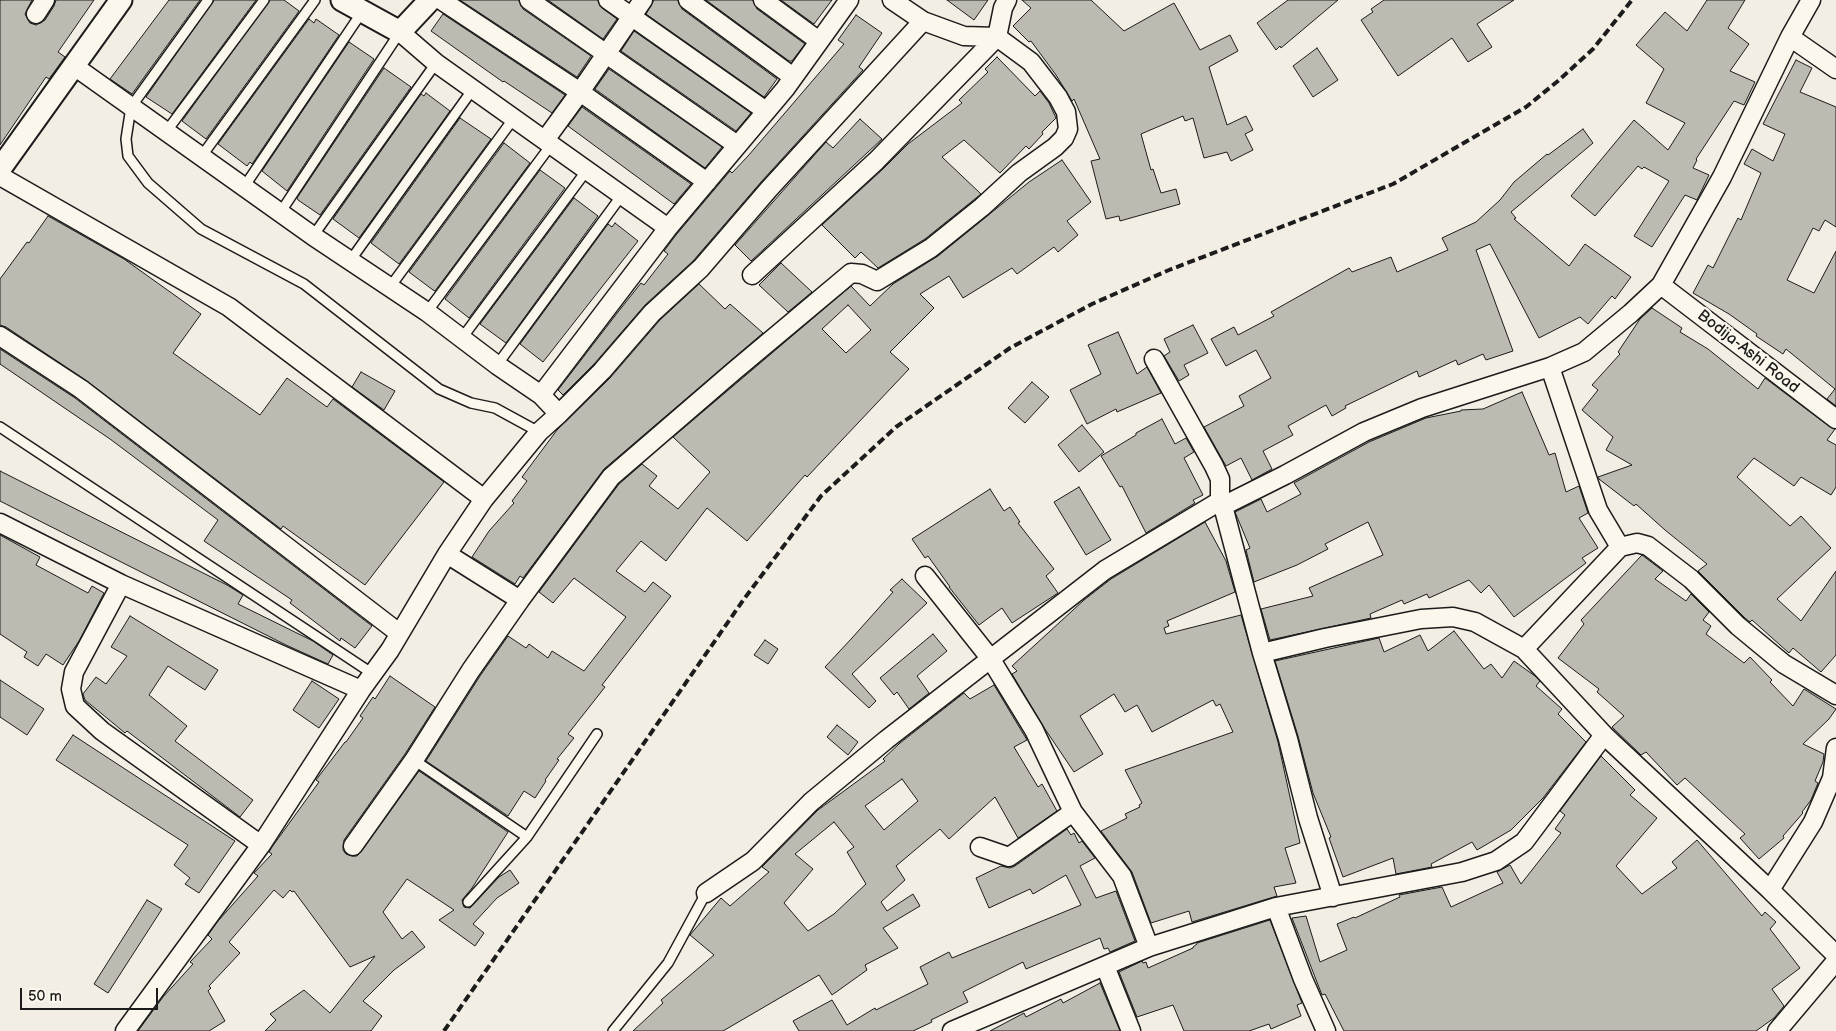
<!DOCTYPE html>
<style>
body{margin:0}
#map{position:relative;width:1836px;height:1031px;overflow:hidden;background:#f2eee4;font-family:"Balsamiq Sans",sans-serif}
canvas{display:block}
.scale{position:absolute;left:20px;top:988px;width:138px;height:22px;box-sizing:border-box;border:2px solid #1c1c1c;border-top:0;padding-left:6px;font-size:15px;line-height:18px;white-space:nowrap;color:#1c1c1c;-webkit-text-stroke:4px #fbf7ec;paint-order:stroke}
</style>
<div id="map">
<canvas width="1836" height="1031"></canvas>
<div class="scale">50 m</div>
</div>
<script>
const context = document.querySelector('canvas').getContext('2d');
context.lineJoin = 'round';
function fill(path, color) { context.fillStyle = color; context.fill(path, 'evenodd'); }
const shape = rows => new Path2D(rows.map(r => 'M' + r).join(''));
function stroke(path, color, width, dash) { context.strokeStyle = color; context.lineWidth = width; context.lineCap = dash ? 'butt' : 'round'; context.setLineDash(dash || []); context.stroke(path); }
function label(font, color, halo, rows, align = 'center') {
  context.font = font + ' "Balsamiq Sans",sans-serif'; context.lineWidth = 5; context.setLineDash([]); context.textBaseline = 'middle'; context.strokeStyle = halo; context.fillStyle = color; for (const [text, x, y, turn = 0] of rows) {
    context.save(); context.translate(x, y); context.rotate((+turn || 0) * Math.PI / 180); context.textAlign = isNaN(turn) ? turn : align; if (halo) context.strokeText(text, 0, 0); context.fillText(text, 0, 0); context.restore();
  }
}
const building = shape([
 [0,0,32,0,25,14,30,23,36,25,45,20,54,6,56,0,94,0,58,52,65,57,49,79,46,77,0,145,0,0],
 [169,0,200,0,132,94,110,79,169,0],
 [214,0,256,0,172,114,146,97,214,0],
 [270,0,284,0,299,11,206,139,182,121,270,0],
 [460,0,519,0,523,9,591,56,577,77,460,0],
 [548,0,598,0,602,8,617,19,603,39,548,0],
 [654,0,678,0,682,9,777,79,764,97,646,14,654,0],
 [706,0,753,0,757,9,805,44,792,61,789,61,706,0],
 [781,0,832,0,814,24,781,0],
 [947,0,988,0,974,20,947,0],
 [1022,0,1091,0,1124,31,1174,3,1200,50,1230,35,1238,51,1209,67,1227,125,1246,116,1253,130,1245,134,1253,150,1231,161,1227,152,1204,158,1193,118,1185,121,1183,116,1141,134,1151,170,1153,169,1161,193,1176,189,1180,204,1120,221,1119,216,1106,219,1091,161,1100,159,1074,99,1072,101,1056,75,1031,41,1029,42,1013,26,1031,8,1022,0],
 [1288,0,1338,0,1281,48,1280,46,1276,50,1257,23,1288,0],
 [1384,0,1514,0,1477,24,1492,47,1468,62,1452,38,1398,76,1361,20,1373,12,1371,9,1384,0],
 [1707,0,1745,0,1728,28,1749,44,1730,71,1755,82,1744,105,1734,101,1696,159,1697,160,1693,168,1709,175,1697,200,1685,195,1652,247,1634,236,1669,181,1644,167,1642,169,1638,166,1595,216,1571,196,1634,120,1668,150,1685,123,1646,103,1664,69,1636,45,1665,12,1687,31,1707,0],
 [443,14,565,95,552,113,504,81,503,82,431,31,443,14],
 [856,15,882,33,859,67,863,70,761,182,693,261,645,305,594,364,563,395,558,390,618,312,641,283,644,285,668,254,664,251,676,235,730,171,732,173,748,156,844,44,838,40,856,15],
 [309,19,314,23,316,19,339,35,252,164,250,162,247,166,218,144,309,19],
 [634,31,751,113,736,131,621,51,634,31],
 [349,42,374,59,287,191,262,171,349,42],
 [1317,48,1338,80,1313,97,1293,66,1317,48],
 [997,57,1035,96,1040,91,1049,103,1056,118,1042,132,1043,134,1029,149,1026,146,1000,173,964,140,942,157,981,194,925,239,878,268,861,252,855,258,822,225,883,169,908,144,962,103,959,100,988,72,985,69,997,57],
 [1796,60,1812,68,1800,92,1836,107,1836,227,1825,220,1819,231,1813,228,1787,280,1814,293,1836,251,1836,406,1827,399,1835,389,1786,349,1783,354,1756,336,1757,334,1729,314,1693,293,1708,265,1713,268,1738,218,1741,220,1761,173,1744,164,1752,149,1773,161,1785,134,1763,124,1796,60],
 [384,68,411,87,320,215,298,200,297,198,384,68],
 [609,69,722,147,705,168,595,89,609,69],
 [426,93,450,111,359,238,333,219,421,94,424,96,426,93],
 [582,107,691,184,674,204,568,126,582,107],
 [460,118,491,139,399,264,371,243,460,118],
 [860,119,882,139,751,261,735,245,826,142,833,148,860,119],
 [1583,129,1593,143,1511,212,1516,218,1514,219,1569,266,1585,244,1631,277,1615,299,1612,296,1588,324,1580,317,1539,338,1490,244,1476,250,1513,351,1486,360,1483,354,1458,365,1456,360,1419,377,1417,371,1345,406,1346,408,1332,416,1326,405,1288,426,1293,435,1263,451,1272,469,1252,480,1241,458,1226,466,1204,427,1244,406,1239,396,1271,378,1256,350,1226,366,1211,339,1234,327,1238,335,1274,316,1271,312,1349,268,1352,272,1391,257,1397,272,1448,250,1442,238,1476,222,1500,200,1514,182,1547,154,1548,155,1583,129],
 [504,143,530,163,435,291,433,290,409,272,504,143],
 [1062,160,1091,202,1067,221,1078,235,1058,252,1054,247,1017,274,1012,268,963,298,949,276,920,294,934,308,890,352,909,369,807,477,805,475,747,541,707,508,666,561,641,541,616,571,645,592,653,582,671,596,602,685,605,687,568,734,574,738,557,759,559,760,545,780,546,781,535,798,524,791,508,816,426,761,480,676,508,636,526,648,529,644,548,658,552,651,584,671,626,617,574,578,553,603,539,592,619,484,642,464,657,476,649,486,678,509,710,472,673,437,851,286,870,306,893,284,938,256,1029,182,1062,160],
 [848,305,871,330,846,353,822,329,848,305],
 [540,170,565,188,469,318,445,299,540,170],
 [574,198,598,216,506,343,480,324,574,198],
 [48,216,124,259,201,314,173,353,260,415,287,378,327,407,333,399,444,482,365,585,283,526,281,529,87,381,6,327,0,325,0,279,27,242,29,243,48,216],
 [615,223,638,241,543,362,520,344,608,224,612,227,615,223],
 [781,263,812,292,788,312,759,285,781,263],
 [699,284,725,309,730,304,763,333,604,469,523,578,520,576,515,584,472,557,489,531,514,503,512,501,527,481,522,477,557,430,610,378,660,320,699,284],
 [1652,308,1682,328,1680,332,1708,349,1758,389,1765,378,1830,427,1835,429,1827,440,1836,445,1836,487,1831,495,1801,477,1794,486,1754,458,1737,477,1790,526,1801,516,1831,548,1777,599,1801,621,1836,571,1836,655,1821,672,1793,648,1789,653,1752,620,1750,622,1745,618,1698,571,1707,564,1665,530,1636,504,1634,506,1599,479,1598,477,1632,465,1606,450,1613,437,1582,410,1598,390,1592,385,1620,354,1618,352,1640,319,1652,308],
 [1193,325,1208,353,1184,365,1189,375,1179,381,1164,356,1170,352,1164,339,1193,325],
 [1118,332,1137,374,1147,367,1161,393,1117,412,1116,409,1087,424,1070,390,1101,374,1088,345,1118,332],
 [0,349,75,398,372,626,355,648,341,638,340,641,290,603,292,600,204,541,218,520,110,439,0,364,0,349],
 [361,372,395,391,384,410,352,387,361,372],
 [1032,382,1049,397,1025,423,1008,408,1032,382],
 [1522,392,1549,455,1555,453,1566,492,1579,486,1588,513,1579,518,1598,548,1582,558,1586,563,1514,617,1489,585,1481,593,1469,580,1429,598,1427,594,1404,604,1402,600,1370,614,1371,618,1270,640,1261,609,1313,596,1309,588,1383,555,1368,522,1325,544,1328,549,1297,565,1254,582,1246,550,1250,548,1235,512,1261,499,1267,512,1301,494,1294,483,1369,442,1426,418,1461,411,1461,410,1483,409,1522,392],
 [1162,419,1175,444,1186,438,1194,452,1184,458,1203,495,1193,500,1195,503,1146,533,1122,486,1120,487,1101,456,1136,435,1136,433,1162,419],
 [1082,425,1104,452,1079,472,1058,445,1082,425],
 [0,471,227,585,243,595,238,604,313,641,333,655,328,664,286,645,0,501,0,471],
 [1079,487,1111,540,1086,555,1054,502,1079,487],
 [990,489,1004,511,1010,507,1020,522,1018,523,1054,569,1046,576,1058,593,1012,623,1002,608,979,625,949,587,950,587,928,556,925,558,912,539,990,489],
 [1205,522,1226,561,1235,592,1167,621,1169,626,1164,628,1166,634,1241,615,1278,742,1300,843,1285,848,1296,883,1274,887,1277,896,1192,922,1189,911,1151,923,1132,872,1101,831,1127,818,1125,814,1140,807,1139,805,1142,803,1125,770,1233,732,1220,704,1216,706,1213,700,1152,732,1137,705,1125,712,1114,694,1080,716,1103,754,1074,772,1045,729,1012,674,1017,671,1012,666,1084,600,1111,579,1205,522],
 [0,535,40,557,36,565,88,593,92,586,104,593,79,641,63,665,46,654,38,666,24,657,27,652,0,634,0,535],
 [1642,555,1663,571,1655,579,1686,601,1691,594,1709,612,1703,620,1711,626,1706,634,1744,663,1750,657,1772,680,1770,682,1793,706,1804,689,1836,709,1829,719,1803,744,1824,754,1823,762,1815,781,1818,783,1811,800,1802,812,1803,813,1783,836,1784,838,1759,859,1740,838,1745,834,1685,778,1677,785,1646,752,1641,755,1612,727,1624,716,1597,692,1599,689,1558,658,1584,624,1581,620,1642,555],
 [902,579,927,603,852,674,876,701,869,708,825,667,852,638,893,592,890,590,902,579],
 [130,616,218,670,205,690,168,666,149,695,187,726,175,741,253,800,240,817,127,731,125,733,85,700,83,694,96,677,106,684,127,656,111,647,130,616],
 [1454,631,1484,669,1491,664,1502,678,1514,661,1535,676,1540,681,1536,686,1562,709,1558,714,1586,742,1543,798,1511,830,1477,850,1472,842,1431,864,1432,867,1396,874,1393,858,1343,877,1329,838,1331,837,1313,793,1298,736,1275,661,1379,638,1384,652,1420,635,1428,651,1454,631],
 [933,634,947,651,917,676,929,693,909,709,897,692,894,695,880,678,933,634],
 [765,640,778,649,768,664,754,655,765,640],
 [390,676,435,707,405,754,344,840,343,850,346,854,352,856,357,856,361,852,419,771,508,832,472,888,462,900,464,907,470,908,499,877,510,870,519,883,497,898,473,924,484,933,475,946,439,920,454,910,407,879,383,912,402,939,412,931,425,947,394,970,363,1001,382,1016,371,1031,265,1031,276,1020,270,1014,304,990,330,1013,375,956,350,967,294,891,292,892,290,890,283,898,274,890,229,942,240,953,209,986,211,988,208,991,225,1021,209,1031,138,1031,163,997,193,964,190,962,212,939,208,935,218,921,258,876,254,873,272,854,269,852,272,847,319,782,316,780,345,742,346,742,363,718,360,716,373,697,375,699,390,676],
 [0,680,44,709,27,735,0,717,0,680],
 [312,681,339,699,319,728,293,710,312,681],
 [994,685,1027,740,1014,747,1038,787,1042,784,1057,811,1018,838,995,797,949,839,940,829,896,866,905,880,881,902,887,911,913,894,920,906,883,928,898,948,865,965,867,970,832,995,819,975,723,1031,633,1031,663,1003,661,1000,714,955,690,935,721,898,730,906,769,872,762,867,818,810,885,761,883,759,900,743,964,693,970,699,994,685],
 [902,779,918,801,884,830,865,806,902,779],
 [834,822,854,847,847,852,866,884,834,914,808,931,784,903,813,869,795,854,834,822],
 [837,725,858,742,848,755,827,737,837,725],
 [73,735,235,841,199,893,185,884,190,878,174,865,188,845,56,760,73,735],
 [1601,756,1635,790,1630,795,1657,818,1616,866,1642,894,1677,868,1672,862,1697,840,1762,916,1765,912,1776,922,1770,929,1800,968,1772,989,1784,1006,1774,1018,1756,1031,1344,1031,1325,994,1322,995,1292,918,1306,916,1320,962,1347,950,1337,924,1354,917,1355,918,1400,897,1399,895,1442,887,1451,907,1503,883,1497,872,1510,865,1521,884,1561,833,1555,829,1565,815,1560,811,1601,756],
 [1067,829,1071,835,1074,833,1079,843,1082,841,1095,858,1080,866,1096,898,1116,891,1135,941,1110,952,1108,948,1104,949,1100,938,1026,969,1023,962,963,992,968,1002,931,1020,932,1022,913,1031,799,1031,793,1021,832,1000,847,1025,875,1008,876,1010,928,984,920,967,949,952,952,958,1081,905,1066,875,1033,894,1030,889,989,908,976,878,1001,866,1010,868,1015,866,1067,829],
 [147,900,162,909,108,993,94,984,147,900],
 [1270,920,1302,1003,1297,1005,1301,1016,1271,1029,1269,1024,1249,1031,1184,1031,1173,1005,1137,1017,1119,972,1142,961,1143,963,1146,962,1148,968,1193,948,1193,947,1197,944,1197,943,1270,920],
 [1100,983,1120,1031,990,1031,1024,1013,1026,1017,1061,999,1063,1003,1100,983]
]);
const service = shape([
 [208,0,131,107,126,139,128,156,148,183,201,229,304,284,439,389,471,403,495,408,539,432],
 [166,132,264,0],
 [201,157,315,0],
 [244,187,362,12],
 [280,213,400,32],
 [313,236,436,63],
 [350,261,473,89],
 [390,287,514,118],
 [427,312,551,145],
 [462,338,587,170],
 [497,365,622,195],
 [0,427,373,674],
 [414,760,527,837],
 [468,902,527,837,597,734],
 [613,1031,668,963,706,893]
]);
const minor = shape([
 [441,0,580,92,707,182],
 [529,0,737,145],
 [608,0,766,111],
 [688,0,793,77],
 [763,0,819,41],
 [892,0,923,21,964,36,997,37],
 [36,14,45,0],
 [400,32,436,63,668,228],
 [1790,37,1836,69],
 [74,66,313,236,427,312,497,365,541,395,559,414],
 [545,140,580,92,643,0],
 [0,176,229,307,484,499],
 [752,275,876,161,997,37],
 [1661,285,1836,419],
 [0,336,81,389,399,633],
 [1154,359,1214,466,1220,479,1220,501,1223,506,1262,653,1288,739,1308,818,1333,897],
 [1550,367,1598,510,1620,547],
 [541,395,668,228,785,89,849,0],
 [1223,506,1285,475,1364,432,1422,408,1550,367,1584,352,1631,313,1661,285,1722,177,1790,37,1811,0],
 [0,523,121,584,361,690],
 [447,554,520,600,611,477,734,371,851,273,862,274,877,281,931,248,982,207,1019,173,1055,147,1064,138,1068,129,1066,112,1058,97,1031,62,997,37,1003,8,1007,0],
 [925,576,990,658,1034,730,1073,812,1122,876,1149,947],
 [121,584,74,672,71,689,75,706,102,731,261,845],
 [1524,649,1620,547,1637,543,1648,546,1691,579,1738,626,1784,664,1836,695],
 [1262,653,1325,638,1421,619,1453,617,1475,622,1524,649,1604,735,1770,890,1836,955],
 [353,846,414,760,471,670,520,600],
 [980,847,1009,857,1073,812],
 [1770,890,1813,822,1832,778,1836,748],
 [706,893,753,861,811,802,886,740,1105,570,1220,501],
 [1276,907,1303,979,1326,1031],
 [1105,966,1131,1031],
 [125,1031,261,845,361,690,390,650,447,554,484,499,539,432,559,414,602,371,652,313,701,268,769,189,923,21],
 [952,1031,1149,947,1276,907,1462,872,1496,861,1524,842,1604,735],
 [1777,1031,1836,961]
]);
const tertiary = shape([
 [342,0,400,32,430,0],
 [0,169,121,0]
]);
const rail = shape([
 [444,1031,744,599,821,496,896,427,1010,348,1092,304,1169,270,1393,184,1526,107,1558,81,1593,49,1632,0]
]);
const streetNames = [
 ["Bodija-Ashi Road",1748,352,38]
];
fill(building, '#bdbab1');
stroke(building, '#1c1c1c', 1);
stroke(service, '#1c1c1c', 12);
stroke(minor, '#1c1c1c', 21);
stroke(tertiary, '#1c1c1c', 25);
stroke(service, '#fbf7ec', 9);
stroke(minor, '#fbf7ec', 18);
stroke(tertiary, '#fbf7ec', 21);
stroke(rail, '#1c1c1c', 4, [8, 4]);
label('16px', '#1c1c1c', '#fbf7ec', streetNames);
</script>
